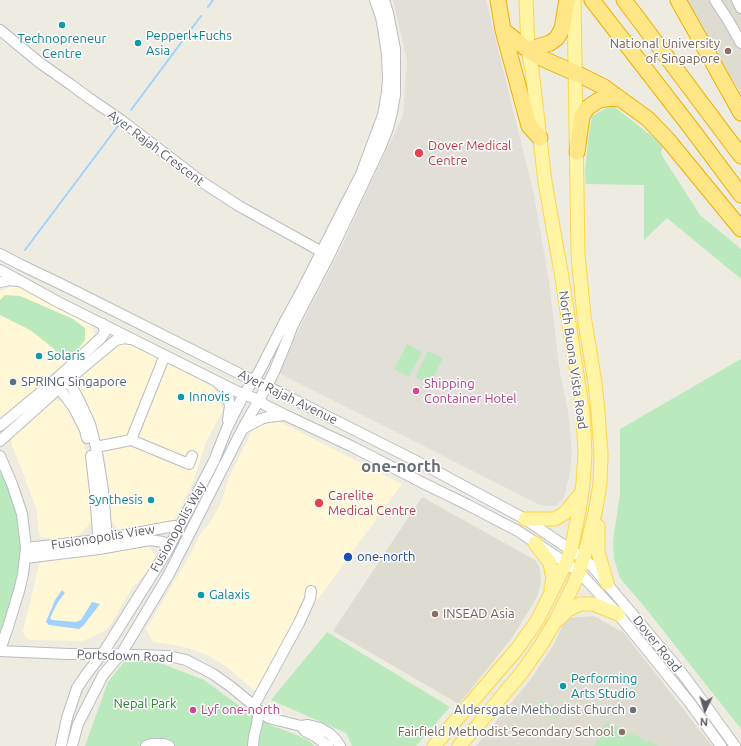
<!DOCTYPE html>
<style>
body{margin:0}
#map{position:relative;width:741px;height:746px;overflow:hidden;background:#eeece1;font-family:Ubuntu,sans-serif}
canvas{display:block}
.north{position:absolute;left:685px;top:690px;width:40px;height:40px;-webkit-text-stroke:3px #fff;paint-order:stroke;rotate:184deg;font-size:11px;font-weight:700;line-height:16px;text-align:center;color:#5a5e64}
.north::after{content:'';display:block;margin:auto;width:14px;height:18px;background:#5a5e64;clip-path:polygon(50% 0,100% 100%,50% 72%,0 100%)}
</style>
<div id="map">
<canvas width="741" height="746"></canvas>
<div class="north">N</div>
</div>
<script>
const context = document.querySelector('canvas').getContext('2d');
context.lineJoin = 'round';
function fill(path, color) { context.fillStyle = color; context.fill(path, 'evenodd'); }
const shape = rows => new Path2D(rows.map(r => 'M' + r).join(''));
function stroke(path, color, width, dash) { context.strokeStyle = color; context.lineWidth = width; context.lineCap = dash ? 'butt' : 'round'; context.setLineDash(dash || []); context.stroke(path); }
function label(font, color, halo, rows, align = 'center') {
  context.font = font + ' Ubuntu,sans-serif'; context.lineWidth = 3; context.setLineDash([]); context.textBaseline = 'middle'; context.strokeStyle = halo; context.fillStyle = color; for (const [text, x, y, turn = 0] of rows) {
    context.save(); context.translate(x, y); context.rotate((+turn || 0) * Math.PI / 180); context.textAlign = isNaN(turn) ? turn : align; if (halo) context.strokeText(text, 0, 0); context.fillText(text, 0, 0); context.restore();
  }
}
const commercial = shape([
 [10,287,21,287,85,319,92,326,94,334,89,346,76,359,60,368,43,379,25,402,0,421,0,291],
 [129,344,215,388,223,410,206,442,192,485,173,523,121,532,109,519,106,463,95,422,80,390,84,369,107,347],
 [52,400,67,402,80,432,87,457,92,497,92,522,77,537,52,540,44,538,41,536,38,529,37,511,23,473,12,446,12,439,14,434],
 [274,419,402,484,282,648,255,691,227,667,216,660,207,655,188,648,168,644,153,642,146,629,190,555,199,536,212,520,222,500,229,477,255,425],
 [147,544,156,556,148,571,132,588,111,624,104,631,83,641,31,640,26,638,24,635,23,631,31,599,37,572,39,565,43,560]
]);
const industrial = shape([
 [393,0,486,0,534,195,549,281,560,373,568,410,572,451,570,472,566,490,563,499,559,503,555,506,549,506,540,505,277,372,344,242,362,201,403,116,407,61]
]);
const education = shape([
 [684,0,741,0,741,93,696,21],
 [422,497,535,560,540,569,541,582,537,597,512,638,459,704,333,631],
 [594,616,624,633,712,746,476,746,531,679,554,644,566,618]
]);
const green = shape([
 [612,105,663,145,661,154,700,215,741,249,741,279,667,218,644,240,644,185,586,184,585,173,588,140,592,116],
 [5,295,20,296,73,319,85,328,85,340,75,353,63,360,52,347,30,330,0,315,0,300],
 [407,344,422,352,409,377,394,369],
 [428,351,443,358,430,385,415,377],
 [741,359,741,729,643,605,620,578,614,559,613,541,620,493,620,429],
 [0,463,19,515,21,533,21,551,17,583,5,628,0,631],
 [327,632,450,707,416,746,352,746,346,733,271,700],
 [124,662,158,662,204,680,248,712,270,725,297,735,308,740,315,746,85,746,108,682],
 [541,700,561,709,557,718,537,709],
 [606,722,658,746,595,746]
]);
const water = shape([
 [62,590,65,593,58,602,50,618,52,620,76,622,81,620,92,602,100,604,83,626,79,629,49,625,46,622,55,600]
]);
const stream = shape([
 [208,7,213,0],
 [131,110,201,16],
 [25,250,118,126]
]);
const minor = shape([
 [715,0,728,20,741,43],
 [737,0,741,8],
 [0,30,40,63,70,84,89,98,121,120,202,182,239,206,322,252,328,254],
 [0,254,21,265,67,287,248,378,279,392,432,469,525,519,584,559,592,566,681,672,699,696,735,746],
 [0,270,58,302,238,392,259,400,265,405,285,415,351,446,423,483,468,505,518,531,557,557,579,572,618,614,690,703,721,746],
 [0,282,9,280,18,281],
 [163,360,131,440,189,464,192,456],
 [68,380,79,400,90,424,96,447,103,490,107,539,109,547],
 [219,384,225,389,228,396,230,406,228,420],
 [59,388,74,408,85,430,87,438],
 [0,426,53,382,101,338,105,332,103,324],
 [244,428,261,419,268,417,285,415],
 [0,441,68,380,116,340,125,338,130,339],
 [96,447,131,440],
 [0,456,12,484,22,514,26,548,23,574,19,591,8,627,0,650],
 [91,456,95,491,99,549],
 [26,548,98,540,174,526,179,529],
 [25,558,99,549,150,540,163,542,167,551],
 [0,651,68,654,102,654,169,656,186,660,213,674,230,686,253,705,259,711,269,718,301,726,308,725,320,728,330,734,336,740,340,746],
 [253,705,257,700,299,623,310,599,311,591],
 [301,726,305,731,315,736,328,746],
 [61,746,67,718,77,688,85,676,105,650,167,551,214,461,227,428,244,394,259,372,284,323,301,292,361,174,383,115,387,92,388,79,387,54,383,28,381,17,375,0],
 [72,746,78,724,103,675,123,651,169,574,243,428,267,386,274,372,288,338,292,327,329,256,381,146,388,128,392,112,395,95,395,49,388,13,384,0],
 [146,746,151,744,164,744,169,746],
 [253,746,254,736,257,724,259,711]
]);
const major = shape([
 [525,519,555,519,565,513,581,493],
 [598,526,598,552,607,583],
 [535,543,550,563,553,579,551,588],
 [559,619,568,610,580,604,593,604,618,614],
 [434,746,517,649,537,621,566,563,571,550,579,511,583,483,585,454,583,413,561,272,545,182,532,70,528,50,526,0],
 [459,746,478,725,523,671,541,645,555,622,572,588,579,572,585,553,595,513,600,484,601,454,598,412,595,383,584,316,578,255,574,0]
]);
const highway = shape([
 [498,0,503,30,529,126,540,138],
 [592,0,691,128,741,195],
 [624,0,741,156],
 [678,0,741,113],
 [503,30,528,50,541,58,580,75,604,87,648,119,668,140,741,229],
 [528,50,550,43,557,38,562,29,567,0],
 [577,152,582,116,587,108,599,100,611,98,620,99]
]);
const markers = [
 [62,25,4,"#0f9aa8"],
 [138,43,4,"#0f9aa8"],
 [728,51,4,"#8d6e63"],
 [419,153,5,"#e0444e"],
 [39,356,4,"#0f9aa8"],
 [13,382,4,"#5c6f8a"],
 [416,391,4,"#d1479c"],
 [181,397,4,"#0f9aa8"],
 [151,500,4,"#0f9aa8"],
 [319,503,5,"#e0444e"],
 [348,557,5,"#1a4fb4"],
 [201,595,4,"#0f9aa8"],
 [435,614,4,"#8d6e63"],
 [563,686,4,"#0f9aa8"],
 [193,710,4,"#d1479c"],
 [633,710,4,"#6b7280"],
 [622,732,4,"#8d6e63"]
];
const cultureNames = [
 ["Pepperl+Fuchs",146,36],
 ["Asia",146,51],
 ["Technopreneur",62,39,"center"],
 ["Centre",62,54,"center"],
 ["Solaris",47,356],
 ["Innovis",189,397],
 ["Synthesis",143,500,"right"],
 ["Galaxis",209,595],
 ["Performing",571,679],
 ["Arts Studio",571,694]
];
const educationNames = [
 ["National University",720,44],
 ["of Singapore",720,59],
 ["INSEAD Asia",443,614,"left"],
 ["Fairfield Methodist Secondary School",614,732]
];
const healthNames = [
 ["Dover Medical",428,146],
 ["Centre",428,161],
 ["Carelite",328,496],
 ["Medical Centre",328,511]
];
const streetNames = [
 ["Ayer Rajah Crescent",156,148,37],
 ["North Buona Vista Road",573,360,82],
 ["Ayer Rajah Avenue",288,397,26],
 ["Fusionopolis Way",178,527,-61],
 ["Fusionopolis View",103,537,-9],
 ["Dover Road",657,644,51],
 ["Portsdown Road",125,656,2]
];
const serviceNames = [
 ["SPRING Singapore",21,382]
];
const hotelNames = [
 ["Shipping",424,384],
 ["Container Hotel",424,399],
 ["Lyf one-north",201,710]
];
const transitNames = [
 ["one-north",357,557]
];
const parkNames = [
 ["Nepal Park",145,704]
];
const worshipNames = [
 ["Aldersgate Methodist Church",625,710]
];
const districtNames = [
 ["one-north",401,466]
];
fill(commercial, '#fff7d5');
fill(industrial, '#e2dfd9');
fill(education, '#dedbd0');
fill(green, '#bae9bd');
fill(water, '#a0d1ff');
stroke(stream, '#a0d1ff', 2);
stroke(minor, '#b9bcc2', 12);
stroke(major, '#ffd549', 15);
stroke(highway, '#efb000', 17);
stroke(minor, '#fff', 10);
stroke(major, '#fff5a5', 13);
stroke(highway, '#ffe687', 15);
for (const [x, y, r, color] of markers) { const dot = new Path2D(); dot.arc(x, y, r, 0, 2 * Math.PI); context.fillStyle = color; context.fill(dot); stroke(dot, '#fff', 1.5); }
label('13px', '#0d838f', '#fff', cultureNames, 'left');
label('13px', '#785e54', '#fff', educationNames, 'right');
label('13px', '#be3a42', '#fff', healthNames, 'left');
label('13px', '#5a5e64', '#fff', streetNames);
label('13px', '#4e5e75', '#fff', serviceNames, 'left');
label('13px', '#b23c85', '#fff', hotelNames, 'left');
label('13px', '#164399', '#fff', transitNames, 'left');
label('13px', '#2b8233', '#fff', parkNames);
label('13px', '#5b616d', '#fff', worshipNames, 'right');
label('bold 17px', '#6a7076', '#fff', districtNames);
</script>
